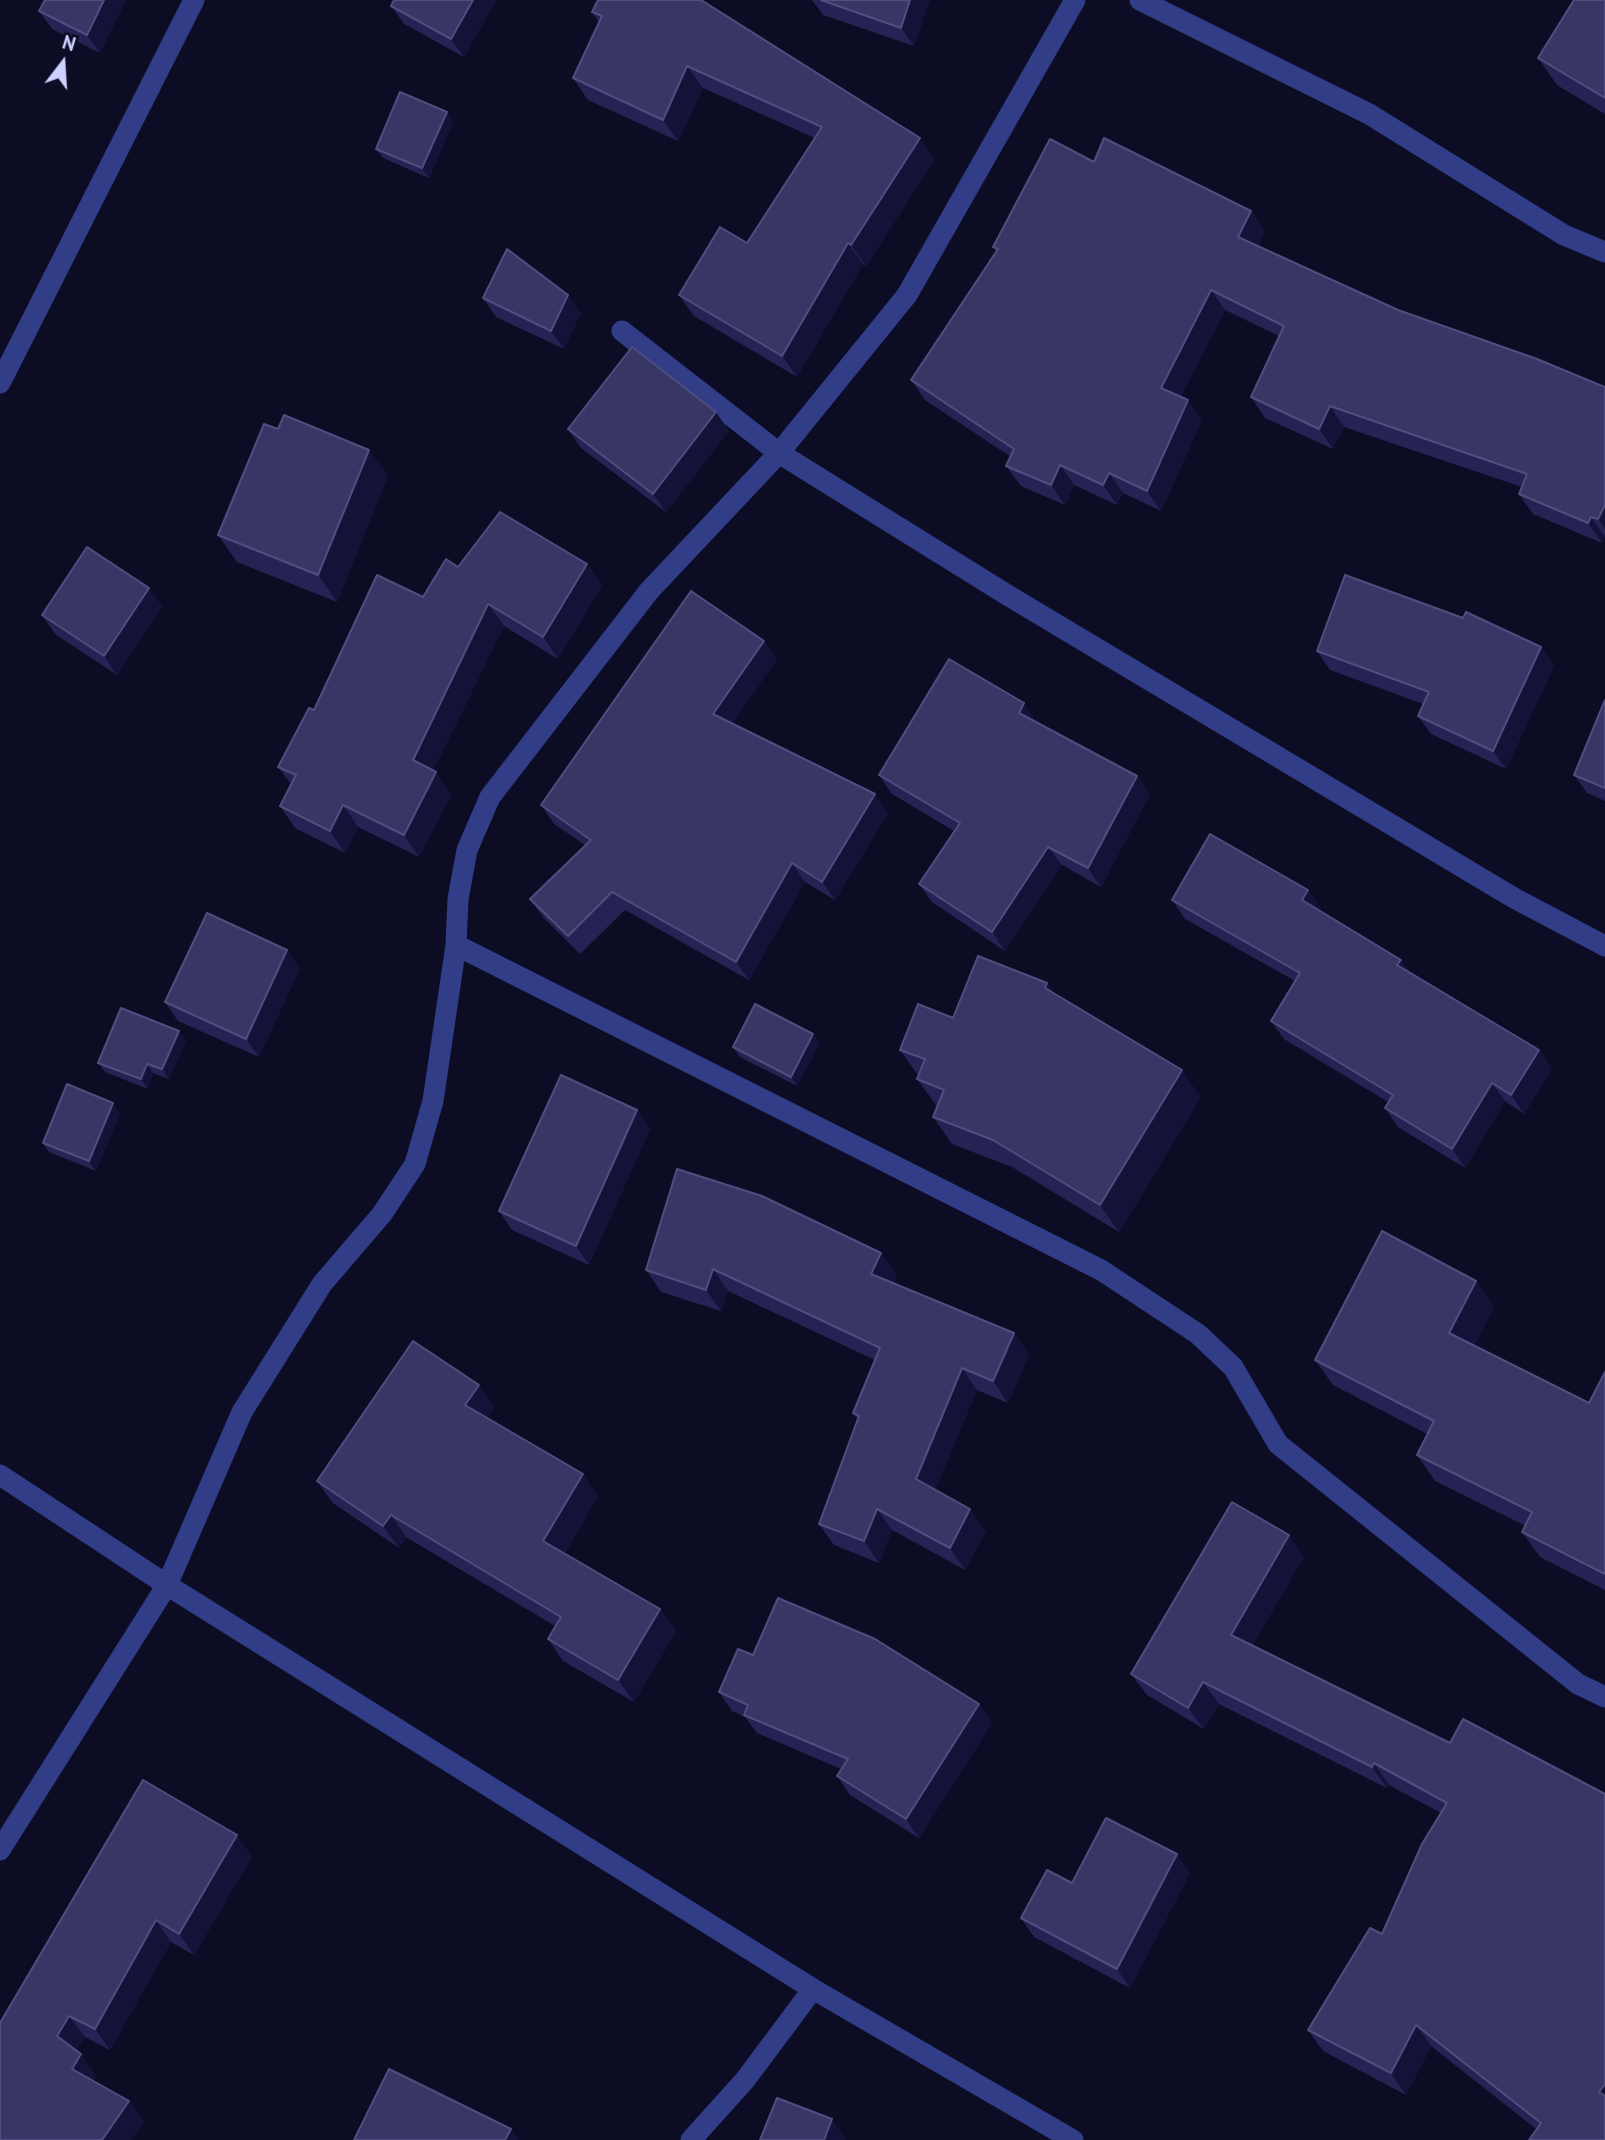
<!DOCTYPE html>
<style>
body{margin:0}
#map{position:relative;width:1605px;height:2140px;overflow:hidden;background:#0c0c24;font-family:"PT Sans",sans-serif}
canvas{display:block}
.north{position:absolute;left:28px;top:28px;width:70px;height:70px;-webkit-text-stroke:5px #0c0c24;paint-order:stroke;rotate:17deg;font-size:19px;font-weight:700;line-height:28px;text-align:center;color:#ced1ff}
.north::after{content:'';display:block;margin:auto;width:24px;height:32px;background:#ced1ff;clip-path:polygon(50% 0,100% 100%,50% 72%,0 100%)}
</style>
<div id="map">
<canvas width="1605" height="2140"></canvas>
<div class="north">N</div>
</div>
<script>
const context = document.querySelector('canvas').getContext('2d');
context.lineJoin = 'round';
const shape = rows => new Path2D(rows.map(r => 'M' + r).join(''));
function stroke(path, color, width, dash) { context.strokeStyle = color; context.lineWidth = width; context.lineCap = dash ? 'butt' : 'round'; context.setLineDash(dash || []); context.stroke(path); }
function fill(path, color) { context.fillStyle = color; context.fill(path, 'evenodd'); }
const minor = shape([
 [1140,0,1369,114,1564,235,1605,252],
 [622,331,779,453,1009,596,1514,898,1605,946],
 [0,383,194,0],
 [456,945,1101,1270,1198,1334,1233,1367,1278,1444,1578,1684,1605,1697],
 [0,1475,167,1585,813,1989,1073,2140],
 [0,1850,167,1585,242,1412,322,1284,382,1214,415,1164,433,1101,456,945,458,899,467,850,490,797,649,591,779,453,907,295,1075,0],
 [691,2140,745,2080,813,1989]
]);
const wall = shape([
 [126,0,100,53,52,29,39,11],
 [394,0,496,0,464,57,404,24,391,6],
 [812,0,930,0,914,46,823,15],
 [1605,0,1605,114,1557,85,1538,58],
 [592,12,935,159,866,266,863,264,797,377,694,316,679,295,747,243,815,138,703,88,678,141,588,100,573,78,599,22],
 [447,112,453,122,429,178,383,158,376,149],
 [1094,162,1251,211,1265,231,1258,246,1398,310,1605,387,1605,537,1602,543,1533,514,1519,494,1522,487,1344,427,1333,449,1265,418,1251,397,1279,336,1225,310,1181,396,1188,400,1202,420,1161,511,1123,493,1117,505,1074,485,1065,505,1021,486,1006,466,1011,457,925,400,911,380,997,252,993,247],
 [483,298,581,313,564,349,496,317],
 [568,429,729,431,666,512,581,448],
 [388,476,337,602,237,562,218,535],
 [587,564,602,586,558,659,504,626,433,771,451,794,419,857,358,827,345,853,295,828,280,806,291,784,278,767,423,597,458,567],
 [149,588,162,607,117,675,55,634,42,615],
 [764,641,777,659,732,724,888,813,835,900,805,882,749,980,625,910,580,954,543,917,530,899,585,845,554,824,541,805],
 [1541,647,1554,666,1506,769,1431,734,1418,716,1423,704,1330,670,1317,651],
 [1605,700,1605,801,1587,793,1574,775],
 [1037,722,1137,776,1150,794,1101,887,1062,865,1005,951,932,902,919,884,954,831,892,794,879,775],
 [1172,900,1321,908,1319,911,1401,960,1409,971,1539,1050,1552,1069,1524,1114,1505,1101,1465,1168,1398,1127,1385,1108,1388,1102,1284,1039,1271,1021,1295,981,1185,919],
 [300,968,259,1057,178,1021,165,1002],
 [1047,983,1054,994,1201,1097,1119,1232,1012,1167,952,1144,933,1117,937,1106,936,1105,917,1079,918,1075,900,1050,953,1018],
 [813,1034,820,1043,797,1086,740,1057,733,1047],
 [186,1040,169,1079,153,1073,148,1089,105,1072,98,1063],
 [637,1110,650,1129,589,1265,512,1230,499,1211],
 [120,1113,96,1171,49,1152,43,1143],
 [881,1253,896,1275,893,1283,1014,1333,1029,1355,1008,1403,977,1390,935,1490,986,1531,965,1570,892,1530,879,1563,834,1545,819,1524,858,1420,853,1413,875,1360,728,1291,721,1311,661,1292,646,1270],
 [1476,1281,1494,1307,1474,1346,1589,1403,1605,1372,1605,1590,1540,1557,1522,1532,1526,1526,1435,1481,1417,1455,1427,1434,1333,1385,1315,1360],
 [494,1407,487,1418,598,1496,565,1553,660,1609,676,1631,634,1702,563,1661,548,1639,555,1626,406,1537,399,1548,333,1503,317,1481],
 [1304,1557,1252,1646,1450,1743,1605,2140,1536,2129,1431,2046,1406,2095,1323,2051,1308,2030,1382,1934,1441,1813,1389,1785,1387,1788,1219,1704,1204,1729,1147,1695,1131,1674],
 [753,1655,979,1704,992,1723,919,1838,850,1795,837,1776,841,1769,757,1733,745,1717,732,1711,719,1692],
 [252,1857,194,1955,171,1942,110,2050,85,2037,76,2050,96,2076,93,2081,129,2101,144,2123,0,2023],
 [1190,1873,1130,1988,1034,1937,1021,1918,1072,1883]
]);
const shadedWall = shape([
 [104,0,126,0,100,53,87,35],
 [473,0,496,0,464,57,451,39],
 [910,0,930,0,914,46,901,28],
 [687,66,703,88,678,141,663,120],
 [447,112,453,122,429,178,422,168],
 [920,138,935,159,866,266,851,245],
 [1251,211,1265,231,1252,257,1238,237],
 [848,243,863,264,797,377,782,356],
 [1211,290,1225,310,1175,408,1161,388],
 [568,295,581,313,564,349,551,331],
 [1188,400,1202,420,1161,511,1147,491],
 [1330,406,1344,427,1333,449,1319,429],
 [716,412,729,431,666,512,653,494],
 [369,450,388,476,337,602,318,575],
 [1060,465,1074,485,1065,505,1051,485],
 [1109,473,1123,493,1117,505,1103,485],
 [1605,505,1605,529,1598,519],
 [1591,517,1605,537,1602,543,1588,523],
 [587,564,602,586,558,659,543,637],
 [149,588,162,607,117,675,104,656],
 [488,604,504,626,428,782,413,760],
 [764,641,777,659,726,733,713,714],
 [1541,647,1554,666,1506,769,1493,751],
 [1024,703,1037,722,1032,732,1019,713],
 [436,772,451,794,419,857,404,835],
 [1137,776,1150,794,1101,887,1088,868],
 [875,794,888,813,835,900,822,882],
 [343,805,358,827,345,853,330,831],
 [1048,847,1062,865,1005,951,992,932],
 [792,863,805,882,749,980,736,962],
 [1308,890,1321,908,1315,919,1302,900],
 [287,950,300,968,259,1057,246,1039],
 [1401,960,1414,978,1397,965],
 [1047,983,1066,1010,1045,988],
 [179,1031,186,1040,169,1079,162,1069],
 [813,1034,820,1043,797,1086,791,1077],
 [1539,1050,1552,1069,1524,1114,1511,1095],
 [147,1064,153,1073,148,1089,141,1079],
 [1182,1070,1201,1097,1119,1232,1100,1205],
 [1492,1083,1505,1101,1465,1168,1452,1149],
 [113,1103,120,1113,96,1171,89,1161],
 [637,1110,650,1129,589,1265,576,1246],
 [881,1253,896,1275,887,1295,871,1274],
 [713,1269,728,1291,721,1311,706,1290],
 [1476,1281,1494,1307,1467,1359,1449,1333],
 [1014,1333,1029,1355,1008,1403,993,1381],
 [962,1368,977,1390,931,1500,916,1479],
 [479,1385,494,1407,481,1427,465,1405],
 [583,1474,598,1496,559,1563,543,1541],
 [877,1509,892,1530,879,1563,864,1541],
 [970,1509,986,1531,965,1570,950,1548],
 [391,1515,406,1537,399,1548,383,1526],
 [1289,1535,1304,1557,1246,1657,1231,1635],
 [660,1609,676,1631,634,1702,618,1680],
 [1203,1682,1219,1704,1204,1729,1188,1708],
 [979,1704,992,1723,919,1838,906,1819],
 [1374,1763,1389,1785,1387,1788,1372,1767],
 [237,1835,252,1857,194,1955,179,1934],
 [1177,1854,1190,1873,1130,1988,1117,1969],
 [156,1920,171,1942,110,2050,95,2029],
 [69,2016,85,2037,72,2057,57,2036],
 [1416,2025,1431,2046,1406,2095,1391,2073],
 [81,2054,96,2076,87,2091,72,2069],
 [1605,2084,1605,2100,1599,2092],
 [129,2101,144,2123,132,2140,102,2140],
 [832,2119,846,2140,824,2140],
 [511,2129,519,2140,505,2140]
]);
const building = shape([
 [45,0,104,0,87,35,39,11,45,0],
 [394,0,473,0,451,39,391,6,394,0],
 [598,0,701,0,920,138,851,245,848,243,782,356,679,295,720,227,747,243,822,127,687,66,663,120,573,78,602,16,592,12,598,0],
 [821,0,910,0,901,28,821,0],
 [1574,0,1605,0,1605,98,1538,58,1574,0],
 [400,92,447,112,422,168,376,149,400,92],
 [1104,138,1251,211,1238,237,1398,310,1537,359,1605,387,1605,505,1598,519,1591,517,1588,523,1519,494,1527,474,1330,406,1319,429,1251,397,1284,326,1211,290,1161,388,1188,400,1147,491,1109,473,1103,485,1060,465,1051,485,1006,466,1014,449,911,380,998,249,993,247,1050,139,1094,162,1104,138],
 [507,249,568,295,551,331,483,298,507,249],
 [632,347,716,412,653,494,568,429,632,347],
 [284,415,369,450,318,575,218,535,264,424,278,429,284,415],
 [500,512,587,564,543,637,488,604,413,760,436,772,404,835,343,805,330,831,280,806,296,775,278,767,309,708,314,710,377,575,423,597,446,559,458,567,500,512],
 [87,547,149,588,104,656,42,615,87,547],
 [1345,575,1463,618,1466,612,1541,647,1493,751,1418,716,1429,692,1317,651,1345,575],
 [691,591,764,641,713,714,875,794,822,882,792,863,736,962,612,892,568,936,530,899,591,840,541,805,691,591],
 [949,659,1024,703,1019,713,1137,776,1088,868,1048,847,992,932,919,884,960,823,879,775,949,659],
 [1605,700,1605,788,1574,775,1605,700],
 [1210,834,1308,890,1302,900,1401,960,1397,965,1539,1050,1511,1095,1492,1083,1452,1149,1385,1108,1393,1095,1271,1021,1300,973,1172,900,1210,834],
 [207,913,287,950,246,1039,165,1002,207,913],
 [978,956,1047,983,1045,988,1182,1070,1100,1205,993,1140,933,1117,944,1090,917,1079,925,1059,900,1050,918,1004,953,1018,978,956],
 [755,1004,813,1034,791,1077,733,1047,755,1004],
 [121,1008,179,1031,162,1069,147,1064,141,1079,98,1063,121,1008],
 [561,1075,637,1110,576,1246,499,1211,561,1075],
 [67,1084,113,1103,89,1161,43,1143,67,1084],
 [677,1169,762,1196,881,1253,871,1274,1014,1333,993,1381,962,1368,916,1479,970,1509,950,1548,877,1509,864,1541,819,1524,859,1416,853,1413,880,1348,713,1269,706,1290,646,1270,677,1169],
 [1382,1231,1476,1281,1449,1333,1589,1403,1605,1372,1605,1574,1522,1532,1532,1512,1417,1455,1434,1421,1315,1360,1382,1231],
 [413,1341,479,1385,465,1405,583,1474,543,1541,660,1609,618,1680,548,1639,561,1617,391,1515,383,1526,317,1481,413,1341],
 [1232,1502,1289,1535,1231,1635,1450,1743,1463,1719,1605,1794,1605,2084,1599,2092,1605,2096,1605,2140,1529,2140,1541,2123,1416,2025,1391,2073,1308,2030,1370,1928,1382,1934,1422,1844,1447,1803,1374,1763,1372,1767,1203,1682,1188,1708,1131,1674,1232,1502],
 [778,1598,875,1639,979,1704,906,1819,837,1776,848,1759,744,1715,748,1705,719,1692,738,1649,753,1655,778,1598],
 [143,1780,237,1835,179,1934,156,1920,95,2029,69,2016,57,2036,81,2054,72,2069,129,2101,102,2140,0,2140,0,2023,143,1780],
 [1106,1818,1177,1854,1117,1969,1021,1918,1047,1870,1072,1883,1106,1818],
 [389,2069,511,2129,505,2140,354,2140,389,2069],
 [777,2098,832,2119,824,2140,760,2140,777,2098]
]);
stroke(minor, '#323d87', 21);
fill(wall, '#252353');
fill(shadedWall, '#131238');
fill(building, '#373665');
stroke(building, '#4f4e7e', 2);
</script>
